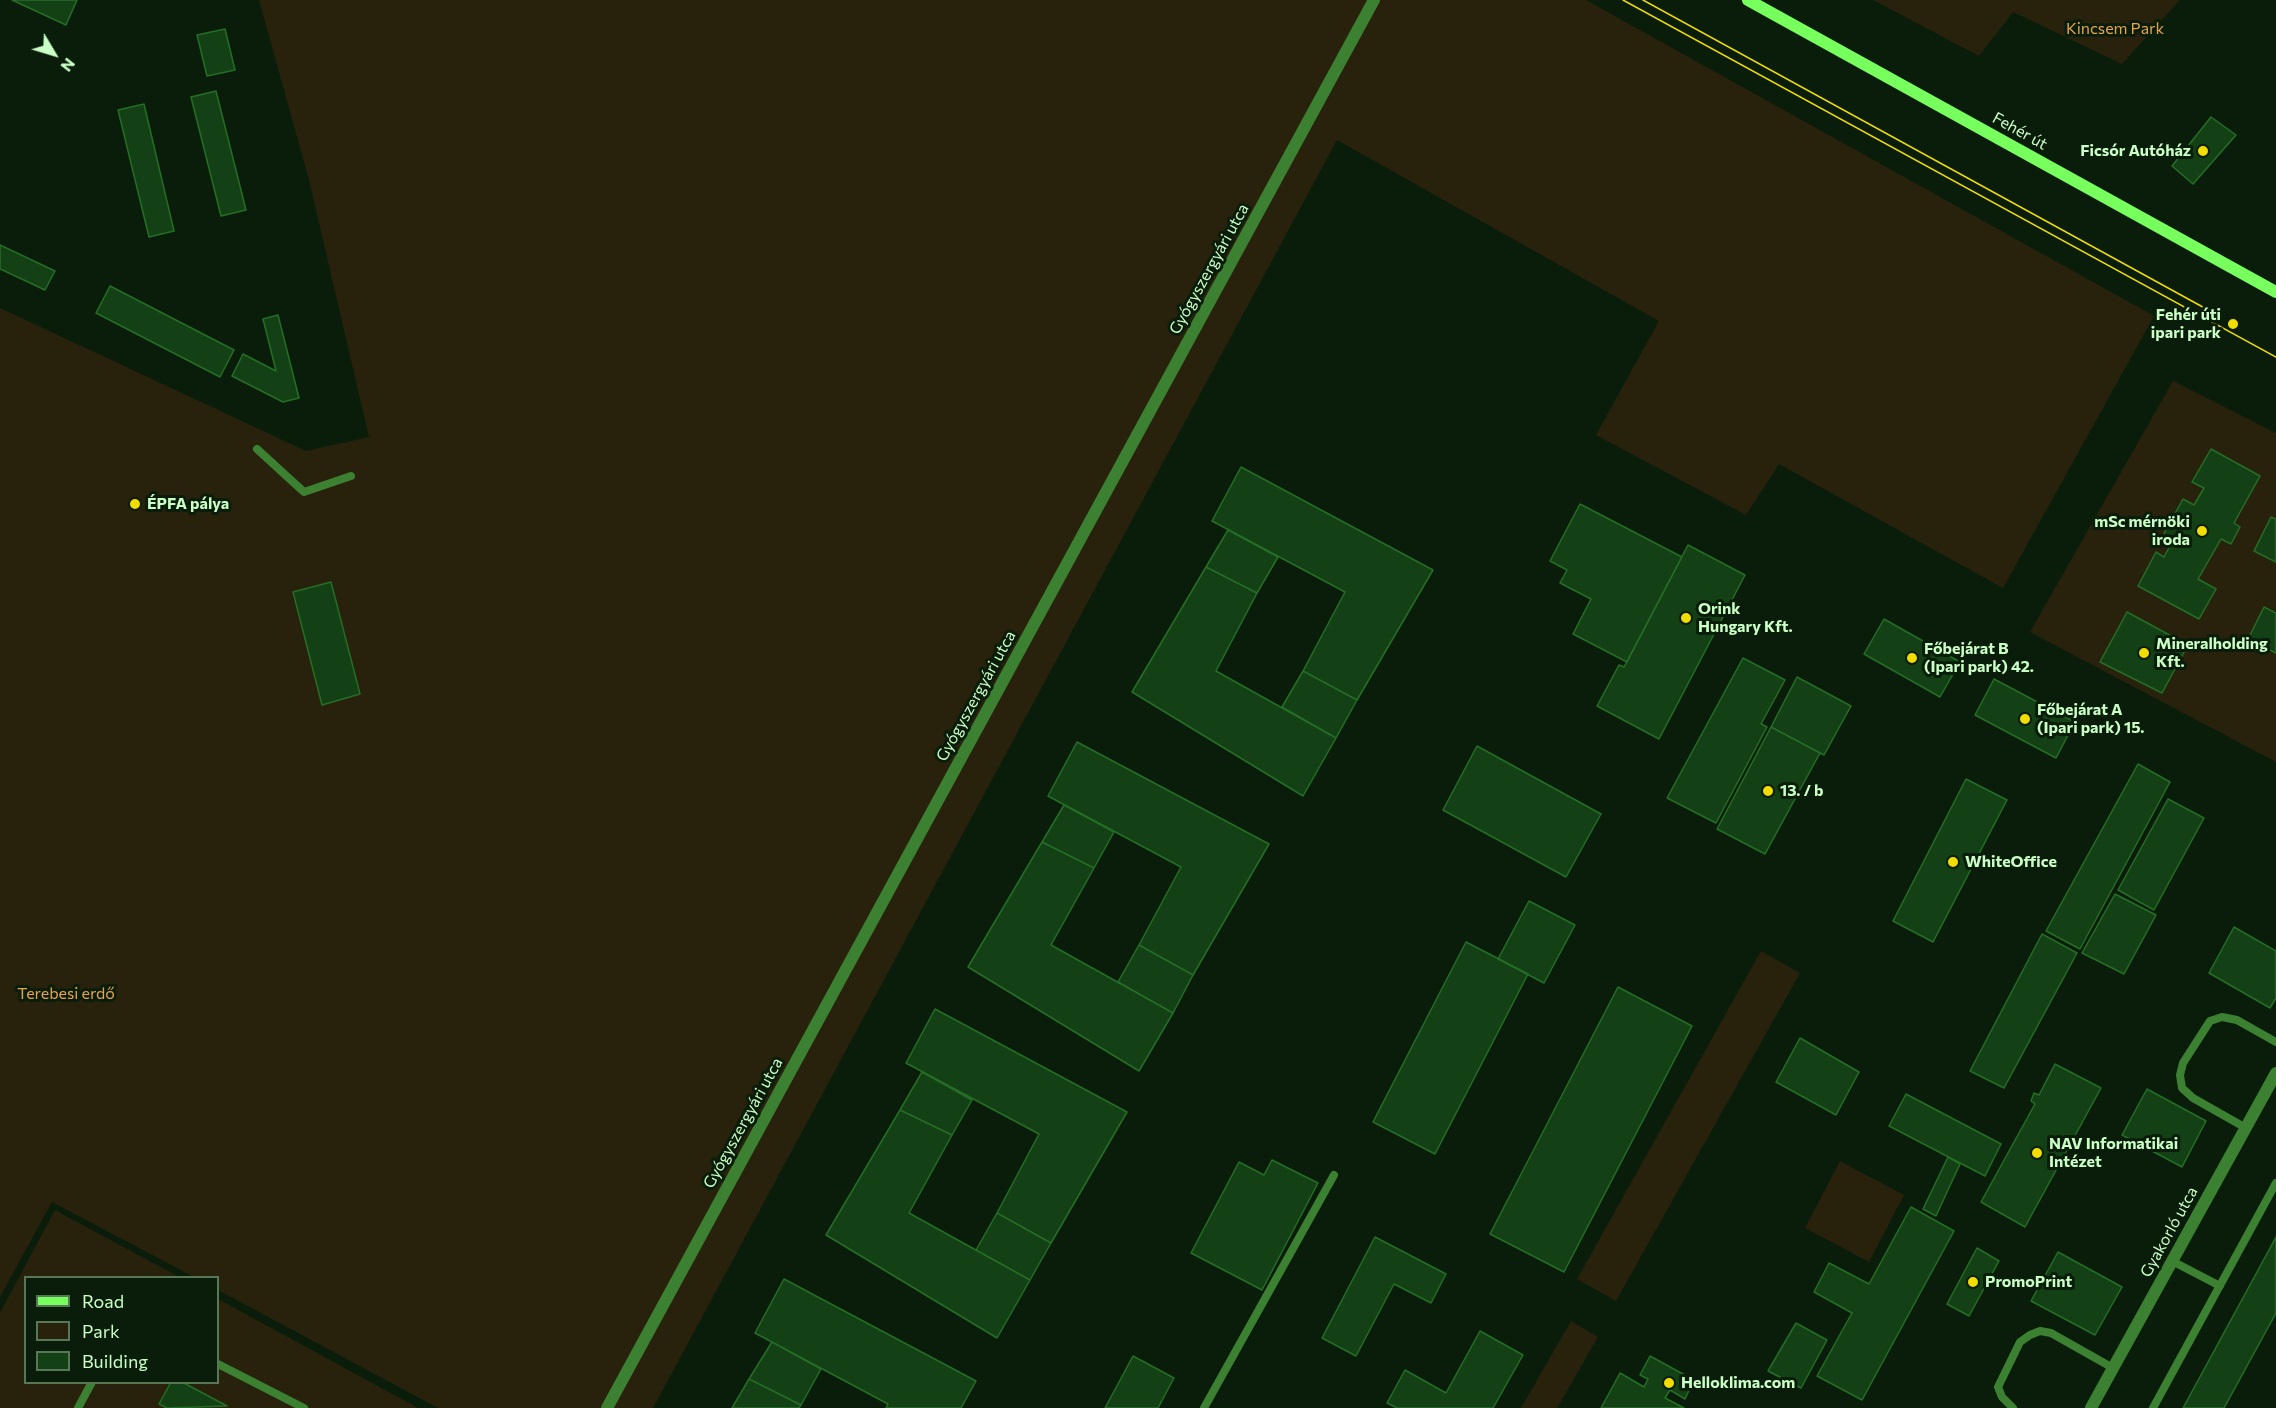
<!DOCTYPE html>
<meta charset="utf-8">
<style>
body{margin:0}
#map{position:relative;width:2276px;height:1408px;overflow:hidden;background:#0a1d0a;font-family:Commissioner,sans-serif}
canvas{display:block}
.legend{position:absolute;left:24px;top:1276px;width:195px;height:108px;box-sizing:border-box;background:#0a1d0a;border:2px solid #577755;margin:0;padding:8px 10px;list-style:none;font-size:18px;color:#caffc6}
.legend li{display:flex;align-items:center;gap:12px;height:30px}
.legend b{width:30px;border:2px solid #577755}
.north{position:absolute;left:24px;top:24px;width:60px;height:60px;-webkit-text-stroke:4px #0a1d0a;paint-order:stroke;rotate:128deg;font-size:16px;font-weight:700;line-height:24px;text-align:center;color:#caffc6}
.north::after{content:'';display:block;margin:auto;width:21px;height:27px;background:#caffc6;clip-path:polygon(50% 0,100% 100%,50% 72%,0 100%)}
</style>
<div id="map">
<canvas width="2276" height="1408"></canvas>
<ul class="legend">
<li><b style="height:8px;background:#76ff5d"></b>Road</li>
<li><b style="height:16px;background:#28220d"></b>Park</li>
<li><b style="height:16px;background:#144015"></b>Building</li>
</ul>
<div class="north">N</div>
</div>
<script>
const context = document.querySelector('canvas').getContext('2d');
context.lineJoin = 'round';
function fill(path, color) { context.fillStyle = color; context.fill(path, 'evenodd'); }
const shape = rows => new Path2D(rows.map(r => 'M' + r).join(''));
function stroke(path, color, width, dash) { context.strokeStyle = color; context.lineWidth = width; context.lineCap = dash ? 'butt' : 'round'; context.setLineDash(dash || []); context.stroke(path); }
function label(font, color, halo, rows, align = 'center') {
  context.font = font + ' Commissioner,sans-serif'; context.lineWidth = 6; context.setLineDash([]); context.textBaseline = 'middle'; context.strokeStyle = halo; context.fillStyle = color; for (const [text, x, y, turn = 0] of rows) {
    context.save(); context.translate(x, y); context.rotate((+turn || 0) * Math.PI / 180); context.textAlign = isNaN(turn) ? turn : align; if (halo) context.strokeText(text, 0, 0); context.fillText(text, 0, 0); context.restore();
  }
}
const green = shape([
 [259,0,1586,0,2154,316,2003,588,1779,464,1746,515,1596,435,1659,321,1337,140,653,1408,438,1408,218,1290,218,1278,194,1277,52,1202,0,1297,0,308,306,451,369,437,309,180],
 [1873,0,2180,0,2122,64,2013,12,1979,56],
 [2173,381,2276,433,2276,762,2030,632],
 [1761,951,1800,973,1616,1301,1577,1279],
 [1840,1161,1904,1195,1869,1262,1805,1228],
 [55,1210,179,1277,26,1278,26,1382,218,1382,218,1299,418,1408,0,1408,0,1313],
 [1571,1321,1598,1337,1557,1408,1521,1408]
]);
const building = shape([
 [12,0,77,0,66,25,12,0],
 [225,29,235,70,207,76,197,35,225,29],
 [216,91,246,210,221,216,191,97,216,91],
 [144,104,174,231,149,237,118,110,144,104],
 [2211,117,2236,135,2193,184,2172,166,2211,117],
 [0,245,55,271,45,290,0,269,0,245],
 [110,286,234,350,220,377,96,313,110,286],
 [278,315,299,398,283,402,232,376,243,354,276,371,263,319,278,315],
 [2211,449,2260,476,2234,523,2240,527,2231,544,2221,539,2198,579,2216,589,2199,619,2138,586,2156,552,2164,557,2173,540,2163,535,2183,499,2194,505,2204,488,2192,482,2211,449],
 [1241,467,1433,570,1357,700,1303,671,1345,592,1212,521,1241,467],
 [1580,504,1682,557,1627,662,1573,634,1591,599,1560,583,1567,570,1550,561,1580,504],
 [2271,517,2276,519,2276,562,2254,551,2271,517],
 [1228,530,1278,557,1257,593,1206,567,1228,530],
 [1688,545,1745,575,1659,739,1597,706,1619,665,1624,667,1688,545],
 [1206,567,1257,593,1216,671,1336,738,1303,796,1132,692,1206,567],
 [331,582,360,694,322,705,293,592,331,582],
 [2264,607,2276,613,2276,653,2248,639,2264,607],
 [2127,612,2188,645,2162,693,2100,662,2127,612],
 [1884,619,1960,662,1940,697,1864,654,1884,619],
 [1743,658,1785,680,1761,724,1767,727,1716,823,1667,798,1743,658],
 [1303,671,1357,700,1336,738,1282,707,1303,671],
 [1797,677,1851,706,1824,755,1771,727,1797,677],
 [1994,679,2075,722,2056,758,1975,715,1994,679],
 [1771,727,1820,753,1765,854,1717,829,1771,727],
 [1077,742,1269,844,1193,975,1139,945,1181,867,1048,796,1077,742],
 [1477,746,1601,814,1566,877,1443,810,1477,746],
 [2138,764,2170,782,2080,949,2046,931,2138,764],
 [1966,779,2007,800,1933,942,1893,921,1966,779],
 [2168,799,2204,818,2154,910,2118,890,2168,799],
 [1064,805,1114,832,1094,868,1042,842,1064,805],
 [1042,842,1094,868,1051,945,1173,1013,1139,1071,968,967,1042,842],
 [2115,894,2156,915,2124,974,2082,953,2115,894],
 [1529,901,1575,925,1544,983,1498,959,1529,901],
 [2234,927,2276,951,2276,998,2270,1008,2209,973,2234,927],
 [2042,934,2077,953,2004,1088,1970,1071,2042,934],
 [1466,942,1528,974,1435,1154,1373,1122,1466,942],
 [1139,945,1193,975,1173,1013,1118,982,1139,945],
 [1618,987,1692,1026,1564,1272,1490,1234,1618,987],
 [935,1009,1127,1112,1051,1243,997,1213,1039,1134,906,1063,935,1009],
 [1800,1038,1859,1072,1836,1115,1776,1082,1800,1038],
 [2055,1064,2101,1088,2025,1227,1981,1202,2035,1104,2031,1101,2034,1093,2039,1095,2055,1064],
 [922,1072,972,1100,952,1135,900,1110,922,1072],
 [2147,1089,2206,1121,2182,1167,2122,1135,2147,1089],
 [1906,1094,2001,1144,1985,1176,1889,1126,1906,1094],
 [900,1110,952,1135,909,1213,1030,1280,997,1338,826,1235,900,1110],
 [1948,1157,1960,1164,1936,1216,1923,1209,1948,1157],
 [1272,1160,1318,1183,1262,1290,1191,1253,1239,1162,1264,1175,1272,1160],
 [1911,1207,1954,1231,1862,1400,1817,1376,1852,1313,1814,1292,1829,1263,1869,1284,1911,1207],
 [997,1213,1051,1243,1030,1280,976,1250,997,1213],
 [1375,1237,1446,1274,1431,1303,1394,1284,1356,1356,1322,1338,1375,1237],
 [2276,1237,2276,1313,2224,1408,2183,1408,2276,1237],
 [1977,1248,1999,1261,1969,1316,1947,1304,1977,1248],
 [2058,1252,2122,1287,2095,1335,2031,1301,2058,1252],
 [784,1279,976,1381,961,1408,886,1408,888,1404,755,1333,784,1279],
 [1796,1323,1827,1340,1801,1388,1768,1371,1796,1323],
 [1480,1331,1523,1355,1493,1408,1397,1408,1387,1403,1405,1370,1446,1393,1480,1331],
 [772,1342,821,1369,801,1405,749,1379,772,1342],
 [1133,1356,1174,1378,1158,1408,1105,1408,1133,1356],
 [1650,1356,1694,1380,1685,1399,1670,1390,1665,1398,1684,1408,1601,1408,1620,1373,1644,1387,1648,1379,1640,1375,1650,1356],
 [749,1379,801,1405,799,1408,732,1408,749,1379],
 [171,1382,182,1382,227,1406,167,1408,159,1404,171,1382]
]);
const service = shape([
 [257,449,304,492,351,476],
 [2246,1128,2193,1098,2182,1088,2180,1075,2183,1063,2210,1021,2222,1017,2237,1020,2276,1042],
 [2172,1261,2220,1286],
 [218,1364,304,1408],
 [78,1408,92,1382],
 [1204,1408,1334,1175],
 [2013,1408,2002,1397,1998,1387,2020,1342,2030,1335,2040,1331,2051,1333,2113,1368],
 [2153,1408,2276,1183]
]);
const tertiary = shape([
 [607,1408,1374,0],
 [2091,1408,2276,1073]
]);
const secondary = shape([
 [1748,0,2276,292]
]);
const tram = shape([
 [1623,0,2276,357],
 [1643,0,2221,317]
]);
const markers = [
 [2203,151,6,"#f1dd00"],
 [2233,324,6,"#f1dd00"],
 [135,504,6,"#f1dd00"],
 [2202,531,6,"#f1dd00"],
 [1686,618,6,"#f1dd00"],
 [2144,653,6,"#f1dd00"],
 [1912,658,6,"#f1dd00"],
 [2025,719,6,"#f1dd00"],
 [1768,791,6,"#f1dd00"],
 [1953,862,6,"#f1dd00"],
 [2037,1153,6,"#f1dd00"],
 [1973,1282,6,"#f1dd00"],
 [1669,1383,6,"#f1dd00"]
];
const parkNames = [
 ["Kincsem Park",2115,29],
 ["Terebesi erdő",66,994]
];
const streetNames = [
 ["Fehér út",2020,131,29],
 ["Gyógyszergyári utca",1209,269,-61],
 ["Gyógyszergyári utca",976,696,-61],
 ["Gyógyszergyári utca",743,1123,-61],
 ["Gyakorló utca",2169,1232,-61]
];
const poiNames = [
 ["Ficsór Autóház",2191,151,"right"],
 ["Fehér úti",2221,315,"right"],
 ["ipari park",2221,333,"right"],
 ["ÉPFA pálya",147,504],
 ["mSc mérnöki",2190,522,"right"],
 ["iroda",2190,540,"right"],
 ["Orink",1698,609],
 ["Hungary Kft.",1698,627],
 ["Mineralholding",2156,644],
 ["Kft.",2156,662],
 ["Főbejárat B",1924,649],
 ["(Ipari park) 42.",1924,667],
 ["Főbejárat A",2037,710],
 ["(Ipari park) 15.",2037,728],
 ["13. / b",1780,791],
 ["WhiteOffice",1965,862],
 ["NAV Informatikai",2049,1144],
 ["Intézet",2049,1162],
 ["PromoPrint",1985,1282],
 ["Helloklima.com",1681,1383]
];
fill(green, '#28220d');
fill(building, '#144015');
stroke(building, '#256e26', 1.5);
stroke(service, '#3c8031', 8);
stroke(tertiary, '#3c8031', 12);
stroke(secondary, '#76ff5d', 12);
stroke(tram, '#f1dd00', 1.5);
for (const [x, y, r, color] of markers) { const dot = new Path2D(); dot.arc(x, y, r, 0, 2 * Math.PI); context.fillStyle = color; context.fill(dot); stroke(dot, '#0a1d0a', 2); }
label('16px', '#e8a349', '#0a1d0a', parkNames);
label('16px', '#caffc6', '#0a1d0a', streetNames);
label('bold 16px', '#caffc6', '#0a1d0a', poiNames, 'left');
</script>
